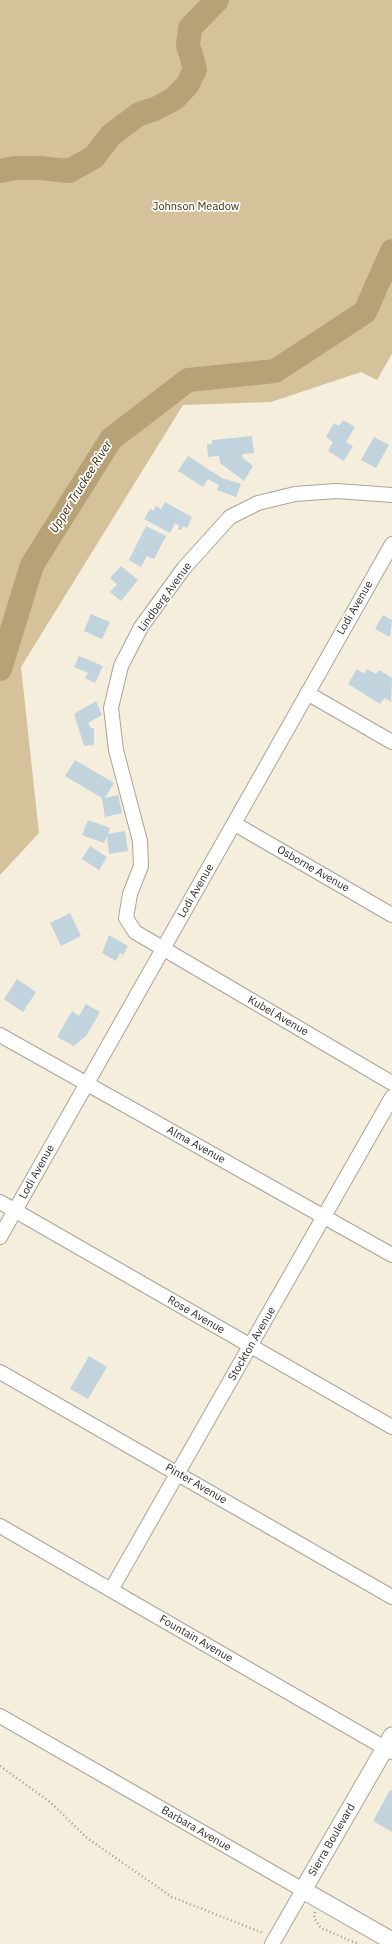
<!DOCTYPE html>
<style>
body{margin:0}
canvas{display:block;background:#f6eedd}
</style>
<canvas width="392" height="1944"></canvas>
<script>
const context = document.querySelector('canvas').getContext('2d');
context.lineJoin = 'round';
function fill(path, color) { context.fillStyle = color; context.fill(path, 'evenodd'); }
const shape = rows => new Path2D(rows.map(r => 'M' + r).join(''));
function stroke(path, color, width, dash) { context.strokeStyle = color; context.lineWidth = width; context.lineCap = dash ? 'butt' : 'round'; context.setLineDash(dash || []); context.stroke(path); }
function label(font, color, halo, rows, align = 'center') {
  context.font = font + ' "IBM Plex Sans",sans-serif'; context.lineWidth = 3.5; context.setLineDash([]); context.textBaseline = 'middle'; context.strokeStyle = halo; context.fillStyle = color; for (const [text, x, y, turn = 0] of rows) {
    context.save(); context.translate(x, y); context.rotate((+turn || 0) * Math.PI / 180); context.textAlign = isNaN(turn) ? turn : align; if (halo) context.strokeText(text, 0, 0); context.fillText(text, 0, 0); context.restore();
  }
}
const green = shape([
 [0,0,392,0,392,354,377,380,361,372,271,402,183,405,21,667,39,833,0,875]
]);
const river = shape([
 [0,171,15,168,39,168,69,171,94,157,111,135,139,114,155,109,174,99,188,84,195,69,188,45,190,28,217,0],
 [0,669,32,565,111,439,188,380,275,371,365,312,392,251]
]);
const building = shape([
 [343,420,355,427,346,442,353,446,344,461,328,451,333,442,326,437,334,423,339,426],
 [252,436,254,453,242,454,243,458,253,466,244,481,220,463,219,456,208,457,207,444,212,444,212,440],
 [374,437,389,445,376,468,361,460],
 [188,456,222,478,241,484,236,497,217,490,219,485,208,479,203,487,178,471],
 [165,502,192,517,187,528,183,526,181,530,178,529,179,526,175,523,170,533,144,519,150,509,153,511,156,506,161,509],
 [146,526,166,536,154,559,147,556,141,567,129,560],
 [121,566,138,580,121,601,110,592,117,584,110,578],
 [91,614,110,622,102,639,84,631],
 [383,615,392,620,390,637,375,629],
 [79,656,103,666,95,683,85,678,88,673,74,667],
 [357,669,364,674,367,669,376,674,379,670,392,678,391,702,385,698,380,704,348,684],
 [96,701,102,715,88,723,91,728,94,728,94,745,84,746,74,714],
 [75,760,114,783,105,798,118,795,122,813,105,817,102,798,65,776],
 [88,820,110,828,108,834,125,831,128,851,109,854,107,836,104,843,82,835],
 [90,846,107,857,99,870,82,859],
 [70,913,81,936,61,946,50,923],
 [109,935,128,946,123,955,120,953,116,961,102,953],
 [17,979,36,992,23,1012,4,999],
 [86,1004,100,1012,86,1036,74,1046,57,1037,72,1011,79,1016],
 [89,1356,107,1367,88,1399,70,1389],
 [390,1790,392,1791,392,1832,373,1821]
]);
const path = shape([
 [0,1766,50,1802,87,1838,172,1897,263,1933],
 [315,1912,314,1918,321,1928,358,1944]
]);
const minor = shape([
 [392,495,337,491,295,494,258,503,230,517,184,568,141,627,121,666,111,708,116,750,140,841,141,866,130,894,126,918,135,932,392,1083],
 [307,693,392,742],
 [235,824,392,915],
 [0,1035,392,1255],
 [0,1202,392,1427],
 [0,1237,392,544],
 [0,1372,392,1597],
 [0,1526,392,1752],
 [111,1590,392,1097],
 [0,1716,303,1890,272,1944]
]);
const tertiary = shape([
 [392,1736,303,1890,392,1941]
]);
const parkNames = [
 ["Johnson Meadow",196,207]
];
const streetNames = [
 ["Lindberg Avenue",165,597,-54],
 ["Lodi Avenue",355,608,-60],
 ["Osborne Avenue",313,869,30],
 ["Lodi Avenue",196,891,-60],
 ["Kubel Avenue",278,1016,30],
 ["Alma Avenue",196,1145,29],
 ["Lodi Avenue",37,1172,-61],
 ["Rose Avenue",196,1315,30],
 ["Stockton Avenue",252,1344,-60],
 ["Pinter Avenue",196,1484,30],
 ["Fountain Avenue",196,1639,30],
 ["Barbara Avenue",196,1829,30],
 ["Sierra Boulevard",332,1840,-60]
];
const waterNames = [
 ["Upper Truckee River",81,487,-58]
];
fill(green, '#d6c29a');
stroke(river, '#b7a277', 24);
fill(building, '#c1d3dc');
stroke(minor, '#aba394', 16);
stroke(tertiary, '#aba394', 19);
stroke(path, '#9e988c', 2.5, [1, 3]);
stroke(minor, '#fff', 14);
stroke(tertiary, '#fff', 17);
label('11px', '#3e2e0a', '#fff', parkNames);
label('11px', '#2d2a24', '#fff', streetNames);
label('italic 12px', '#382904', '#fff', waterNames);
</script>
